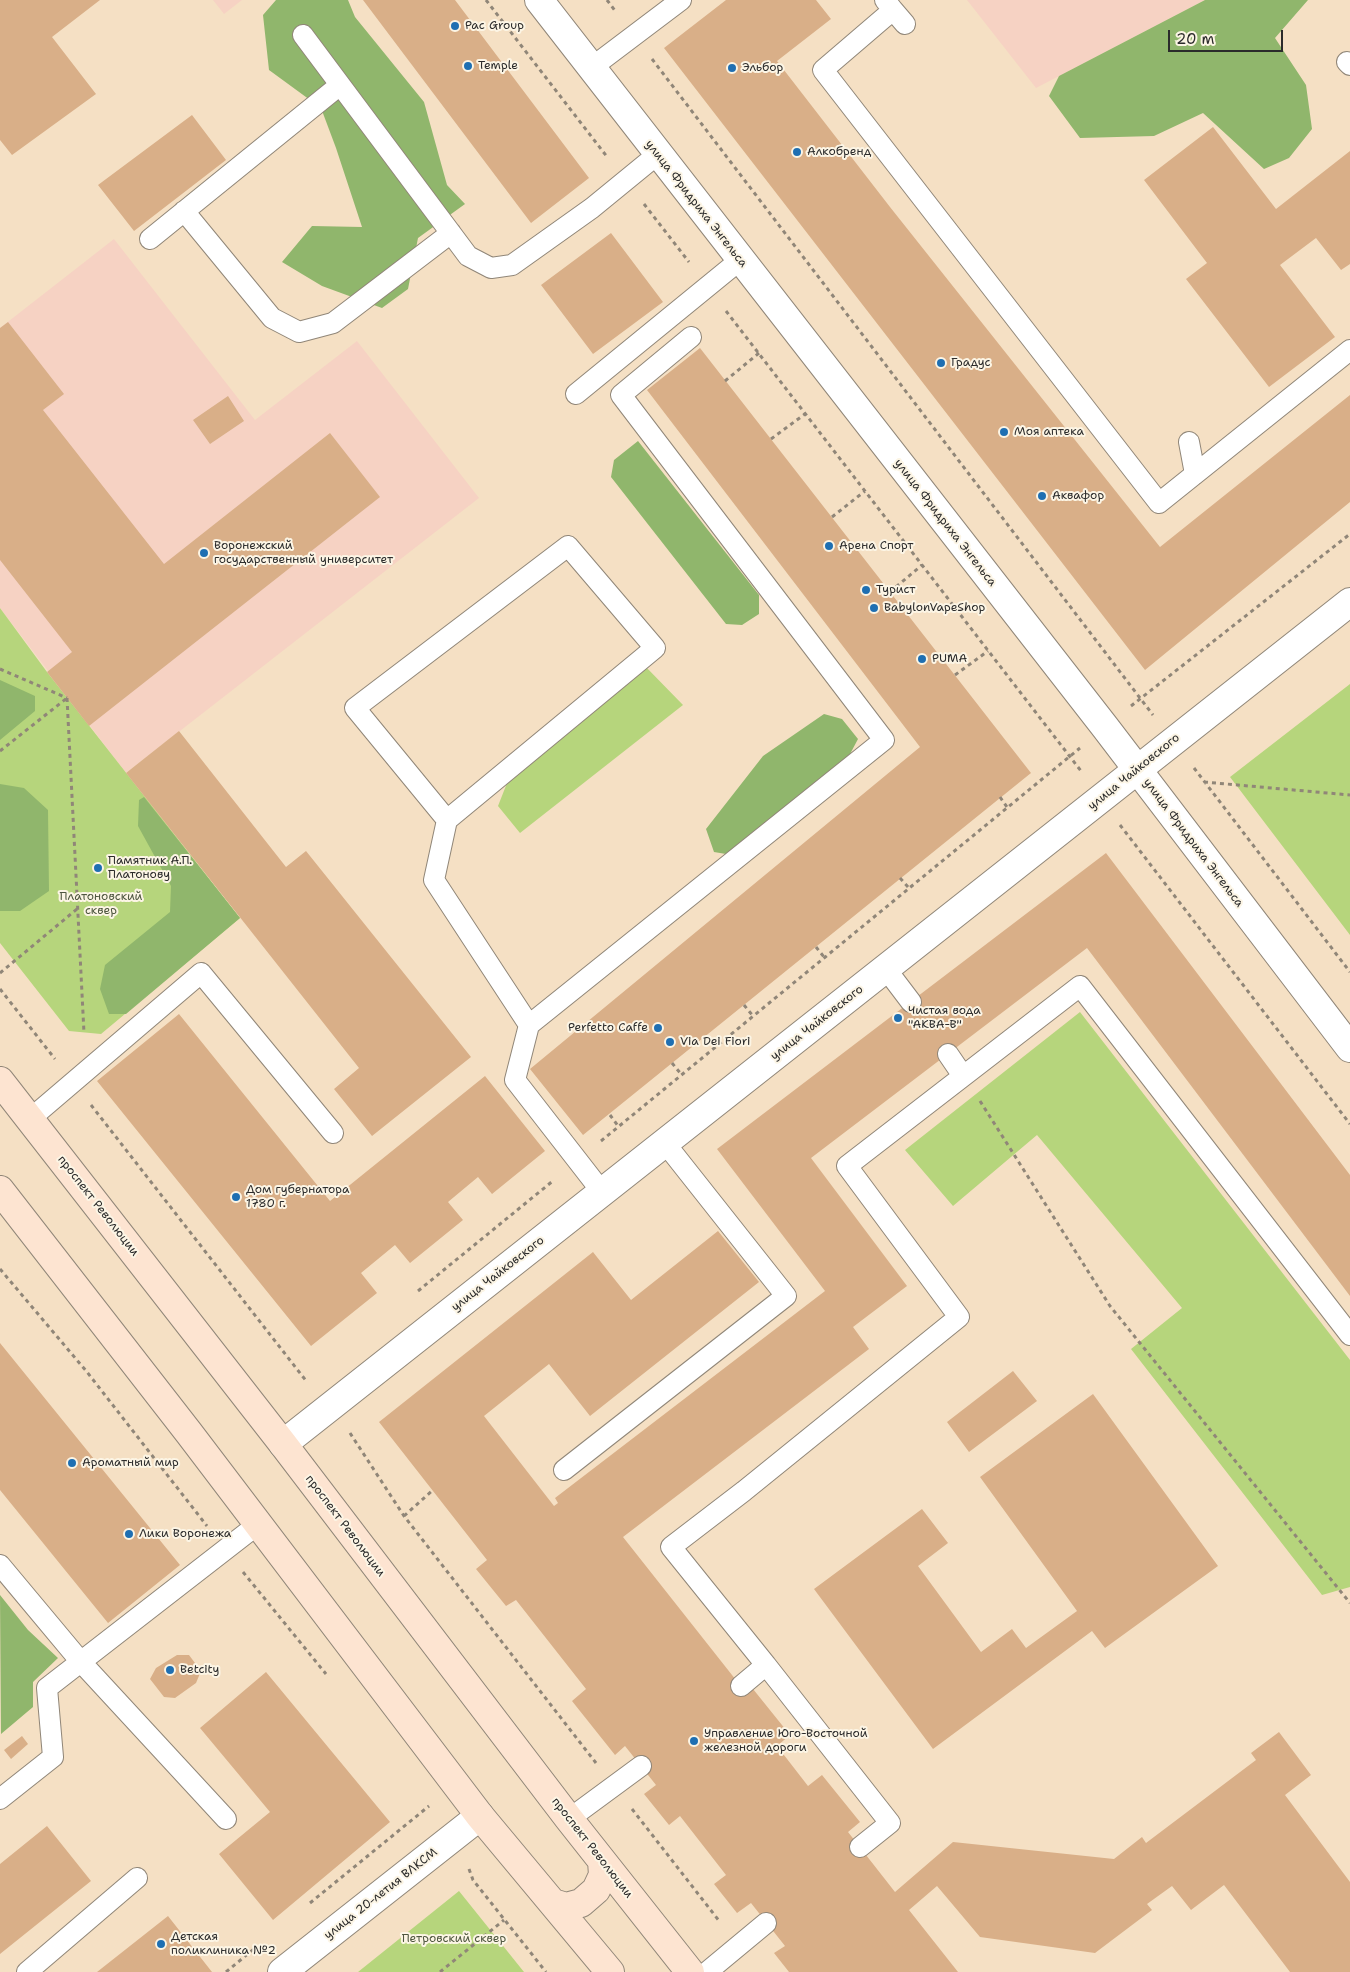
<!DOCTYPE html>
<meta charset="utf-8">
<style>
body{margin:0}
#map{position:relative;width:1350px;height:1972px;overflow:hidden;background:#f5e0c4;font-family:"Shantell Sans",sans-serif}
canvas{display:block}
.scale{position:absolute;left:1168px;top:30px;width:115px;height:22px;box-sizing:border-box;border:2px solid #2b2b2b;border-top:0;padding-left:6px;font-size:15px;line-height:18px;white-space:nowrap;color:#2b2b2b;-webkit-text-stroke:4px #fcf5e5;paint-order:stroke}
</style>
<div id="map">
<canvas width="1350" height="1972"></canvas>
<div class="scale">20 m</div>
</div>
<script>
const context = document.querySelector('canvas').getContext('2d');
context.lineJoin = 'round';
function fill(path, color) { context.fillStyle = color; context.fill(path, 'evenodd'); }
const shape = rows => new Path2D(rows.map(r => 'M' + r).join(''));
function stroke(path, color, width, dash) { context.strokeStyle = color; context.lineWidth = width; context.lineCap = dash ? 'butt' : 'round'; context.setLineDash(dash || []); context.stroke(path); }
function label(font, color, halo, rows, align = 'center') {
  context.font = font + ' "Shantell Sans",sans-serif'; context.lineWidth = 4; context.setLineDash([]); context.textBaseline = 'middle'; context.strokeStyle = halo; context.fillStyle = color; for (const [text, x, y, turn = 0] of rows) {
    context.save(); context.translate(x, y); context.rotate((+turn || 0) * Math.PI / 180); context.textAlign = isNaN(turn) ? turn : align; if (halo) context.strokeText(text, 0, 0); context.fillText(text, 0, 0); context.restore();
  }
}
const built = shape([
 [213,0,242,0,224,14],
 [967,0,1205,0,1036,88],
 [114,239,255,420,357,341,479,498,126,773,0,608,0,328]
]);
const green = shape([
 [0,608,47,672,240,918,101,1034,69,1031,0,943],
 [644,665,683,705,520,833,498,806,509,778],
 [1350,684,1350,935,1230,777],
 [1080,1012,1350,1360,1350,1587,1322,1595,1131,1349,1182,1308,1037,1135,953,1206,905,1150],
 [459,1891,524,1972,358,1972]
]);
const forest = shape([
 [276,0,348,0,355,17,424,102,447,185,465,204,418,238,408,289,382,308,322,286,282,262,312,226,362,227,336,148,321,108,269,70,263,15],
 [1205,0,1308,0,1275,38,1306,85,1312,129,1289,158,1264,169,1203,113,1154,136,1080,138,1049,96,1059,76],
 [638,441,759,595,759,614,742,625,726,624,611,477,614,460],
 [0,680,35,696,35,711,0,740],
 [824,714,842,719,858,739,849,756,726,854,714,852,706,829,763,756],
 [0,784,24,788,48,810,49,891,20,911,0,911],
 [144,797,240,918,126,1014,109,1014,100,989,105,965,170,912,171,886,138,826,139,800],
 [0,1595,28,1630,58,1658,33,1682,33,1707,1,1734]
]);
const building = shape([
 [0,0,100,0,52,37,96,94,12,155,0,140],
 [363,0,455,0,589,178,531,223],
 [726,0,816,0,831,19,777,61,890,207,1160,547,1350,395,1350,502,1145,670,664,48],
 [192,115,226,160,134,231,98,185],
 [1213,127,1276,209,1350,151,1350,264,1341,270,1316,238,1280,265,1335,337,1269,387,1186,279,1207,263,1144,180],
 [611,233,663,302,593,354,541,285],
 [8,322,64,394,43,410,164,564,330,433,380,497,89,726,47,672,72,652,0,560,0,328],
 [700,348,1031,773,583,1135,530,1069,920,747,647,390],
 [228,396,244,421,210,444,193,420],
 [179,731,286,867,306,851,471,1057,372,1136,334,1089,359,1068,126,773],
 [1106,853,1350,1175,1350,1296,1087,948,811,1158,907,1286,853,1327,869,1349,623,1537,747,1694,753,1689,790,1735,777,1746,808,1786,822,1775,860,1822,848,1832,895,1892,953,1842,1114,1859,1142,1837,1146,1843,1256,1760,1251,1753,1279,1732,1311,1775,1285,1795,1350,1882,1350,1972,1290,1972,1224,1885,1191,1910,1172,1886,1147,1904,1152,1910,1095,1953,980,1937,937,1886,909,1910,958,1972,789,1972,774,1953,785,1946,751,1903,737,1913,714,1884,726,1875,680,1816,669,1825,644,1794,656,1785,625,1746,615,1755,572,1701,586,1689,516,1600,506,1606,476,1569,487,1560,379,1422,593,1252,631,1300,718,1231,759,1282,590,1416,549,1364,484,1416,554,1506,558,1503,555,1498,825,1291,717,1149],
 [179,1014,330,1201,485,1076,545,1151,492,1194,478,1177,448,1202,463,1220,410,1263,395,1245,361,1273,377,1293,311,1346,97,1081],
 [0,1343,180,1565,108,1623,0,1490],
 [1013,1371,1037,1401,969,1452,947,1422],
 [1093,1394,1218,1566,1105,1648,1092,1631,933,1749,814,1589,922,1509,948,1543,918,1566,981,1652,1012,1629,1026,1648,1077,1611,980,1477],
 [177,1655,189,1655,201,1671,196,1683,175,1698,164,1697,150,1679,156,1668],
 [266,1672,390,1822,273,1920,219,1854,270,1812,200,1728],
 [22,1736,28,1744,11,1759,4,1750],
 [47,1826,91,1881,0,1954,0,1864],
 [168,1916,212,1972,97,1972]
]);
const path = shape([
 [486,0,608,158],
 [607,0,616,12],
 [652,59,1153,715],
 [644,204,689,262],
 [726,311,1081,771],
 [725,381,759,353],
 [771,439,805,414],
 [832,517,865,491],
 [890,592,922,565],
 [0,669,67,698],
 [955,675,988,651],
 [67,698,84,1033],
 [1131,706,1350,534],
 [0,751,67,698],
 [1194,768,1350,972],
 [1204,782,1350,795],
 [1000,797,1007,807],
 [1120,825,1350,1124],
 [900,878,909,888],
 [816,947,824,957],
 [0,973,77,909],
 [0,989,55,1059],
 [744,1005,753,1016],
 [672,1063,681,1074],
 [980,1101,1110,1306,1350,1603],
 [91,1105,307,1382],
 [610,1115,618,1126],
 [601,1141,1080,748],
 [0,1269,87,1372,207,1526],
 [418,1291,554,1180],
 [350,1433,404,1516,596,1763],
 [404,1516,433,1490],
 [243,1572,326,1674],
 [632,1809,720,1922],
 [469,1869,473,1880,546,1972],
 [310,1903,429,1806],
 [226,1972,255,1948],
 [440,1972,504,1920]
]);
const service = shape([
 [885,0,893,10,823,70,1159,503,1350,350],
 [893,10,905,24],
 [303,35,468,256,491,268,512,265,592,208,658,154],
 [1347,62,1350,65],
 [591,68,681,0],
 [184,211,272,318,299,332,333,323,451,233],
 [150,239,340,85],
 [576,394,740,260],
 [1189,442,1195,474],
 [447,820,355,708,568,546,655,648,447,820,434,880,529,1025,515,1080,602,1192],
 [886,969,911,1002],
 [529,1025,884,740,621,395,691,337],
 [948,1054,963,1076],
 [30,1119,201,973,333,1133],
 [564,1470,786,1296,665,1143],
 [0,1565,81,1662,226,1819],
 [766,1665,671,1547,744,1491,959,1317,847,1166,1080,986,1350,1335],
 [741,1686,766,1665,890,1823,860,1847],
 [0,1799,53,1757,47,1688,257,1525],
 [569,1819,641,1766],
 [27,1972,137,1878],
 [707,1972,766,1923]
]);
const minor = shape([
 [283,1444,1350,602]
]);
const tertiary = shape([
 [539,0,1105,727,1350,1048],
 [282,1972,480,1816]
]);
const secondary = shape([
 [0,1081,283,1444,569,1819,690,1972],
 [0,1190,189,1433,480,1816,610,1972],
 [553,1903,566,1907,581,1903,596,1890,603,1875,602,1861]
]);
const markers = [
 [455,26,5,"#1f6fb2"],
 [468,66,5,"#1f6fb2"],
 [732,68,5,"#1f6fb2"],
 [797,152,5,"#1f6fb2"],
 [941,363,5,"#1f6fb2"],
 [1004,432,5,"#1f6fb2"],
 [1042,496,5,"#1f6fb2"],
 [829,546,5,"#1f6fb2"],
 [204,553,5,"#1f6fb2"],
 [866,590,5,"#1f6fb2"],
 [874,608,5,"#1f6fb2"],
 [922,659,5,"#1f6fb2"],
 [98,868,5,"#1f6fb2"],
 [898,1018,5,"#1f6fb2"],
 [658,1028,5,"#1f6fb2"],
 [670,1042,5,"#1f6fb2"],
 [236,1197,5,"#1f6fb2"],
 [72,1463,5,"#1f6fb2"],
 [129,1534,5,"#1f6fb2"],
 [170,1670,5,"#1f6fb2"],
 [694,1741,5,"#1f6fb2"],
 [161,1944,5,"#1f6fb2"]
];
const poiNames = [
 ["Pac Group",465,26],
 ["Temple",478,66],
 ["Эльбор",742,68],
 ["Алкобренд",807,152],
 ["Градус",951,363],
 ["Моя аптека",1014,432],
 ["Аквафор",1052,496],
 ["Воронежский",214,546],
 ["государственный университет",214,560],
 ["Арена Спорт",839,546],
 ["Турист",876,590],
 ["BabylonVapeShop",884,608],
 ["PUMA",932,659],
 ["Памятник А.П.",108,861],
 ["Платонову",108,875],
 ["Чистая вода",908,1011],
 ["\"АКВА-В\"",908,1025],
 ["Perfetto Caffe",648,1028,"right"],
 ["Via Dei Fiori",680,1042],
 ["Дом губернатора",246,1190],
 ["1780 г.",246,1204],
 ["Ароматный мир",82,1463],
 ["Лики Воронежа",139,1534],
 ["Betcity",180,1670],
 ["Управление Юго-Восточной",704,1734],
 ["железной дороги",704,1748],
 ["Детская",171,1937],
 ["поликлиника №2",171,1951]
];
const streetNames = [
 ["улица Фридриха Энгельса",696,204,52],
 ["улица Фридриха Энгельса",945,523,52],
 ["улица Чайковского",1134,772,-39],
 ["улица Фридриха Энгельса",1193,843,53],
 ["улица Чайковского",817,1023,-38],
 ["проспект Революции",98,1206,52],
 ["улица Чайковского",498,1274,-38],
 ["проспект Революции",345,1526,53],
 ["проспект Революции",592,1848,52],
 ["улица 20-летия ВЛКСМ",381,1894,-38]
];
const parkNames = [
 ["Платоновский",101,897],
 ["сквер",101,911],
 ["Петровский сквер",454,1939]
];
fill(built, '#f6d2c3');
fill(green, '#b6d57c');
fill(forest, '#90b66c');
fill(building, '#d9af88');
stroke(service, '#908678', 22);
stroke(minor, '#908678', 30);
stroke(tertiary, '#908678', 30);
stroke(secondary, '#908678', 30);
stroke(path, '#908678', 3, [4, 4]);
stroke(service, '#fff', 20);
stroke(minor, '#fff', 28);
stroke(tertiary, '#fff', 28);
stroke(secondary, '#fde4d1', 28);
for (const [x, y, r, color] of markers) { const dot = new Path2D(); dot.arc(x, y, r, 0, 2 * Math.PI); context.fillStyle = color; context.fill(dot); stroke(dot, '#fcf5e5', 2); }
label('12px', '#2b2b2b', '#fcf5e5', poiNames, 'left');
label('12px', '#2b2b2b', '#fcf5e5', streetNames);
label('12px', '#4e563f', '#fcf5e5', parkNames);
</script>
